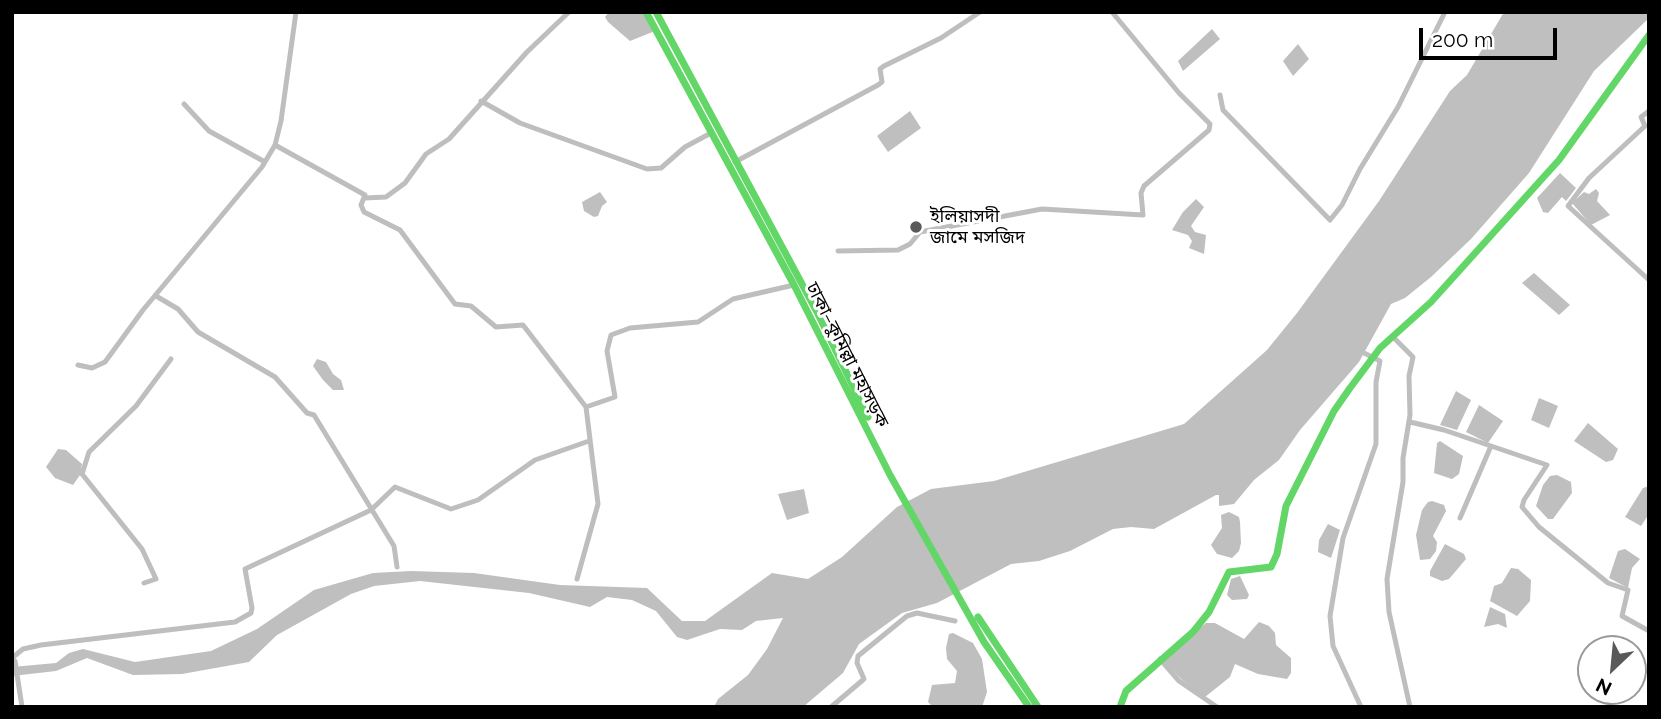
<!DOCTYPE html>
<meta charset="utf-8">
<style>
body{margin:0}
#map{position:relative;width:1661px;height:719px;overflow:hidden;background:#fff;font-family:Raleway,sans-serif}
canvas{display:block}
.frame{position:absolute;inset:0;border:14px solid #000;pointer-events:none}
.north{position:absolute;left:1577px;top:635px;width:70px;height:70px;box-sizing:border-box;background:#fff;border:2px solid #999;border-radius:50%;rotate:206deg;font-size:19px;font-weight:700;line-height:28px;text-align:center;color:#000}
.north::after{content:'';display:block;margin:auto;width:24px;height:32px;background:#595959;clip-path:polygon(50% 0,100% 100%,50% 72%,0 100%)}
.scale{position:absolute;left:1419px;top:28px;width:138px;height:32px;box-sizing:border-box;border:4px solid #000;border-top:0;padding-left:9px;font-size:21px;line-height:24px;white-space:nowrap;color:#000;-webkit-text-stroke:5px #fff;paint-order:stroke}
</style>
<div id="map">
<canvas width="1661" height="719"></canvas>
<div class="frame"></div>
<div class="north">N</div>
<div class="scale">200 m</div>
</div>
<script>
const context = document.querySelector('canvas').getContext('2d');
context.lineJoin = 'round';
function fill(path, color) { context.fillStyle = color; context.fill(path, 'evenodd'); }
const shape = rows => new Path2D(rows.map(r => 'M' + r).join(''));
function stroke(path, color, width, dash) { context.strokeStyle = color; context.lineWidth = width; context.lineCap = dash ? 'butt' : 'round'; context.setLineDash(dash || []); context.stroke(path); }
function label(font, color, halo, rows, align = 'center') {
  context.font = font + ' Raleway,"Noto Sans Bengali",sans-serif'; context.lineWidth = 6; context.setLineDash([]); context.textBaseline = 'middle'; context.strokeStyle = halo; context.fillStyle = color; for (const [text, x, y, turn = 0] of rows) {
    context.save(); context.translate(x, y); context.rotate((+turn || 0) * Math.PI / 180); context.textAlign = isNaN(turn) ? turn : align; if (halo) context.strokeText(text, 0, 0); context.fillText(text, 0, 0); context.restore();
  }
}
const water = shape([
 [609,12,643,12,655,31,630,41,608,22,605,17],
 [1504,12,1649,12,1649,18,1594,71,1529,173,1471,239,1431,277,1405,298,1391,304,1359,362,1300,430,1279,460,1254,480,1234,504,1219,506,1219,495,1216,495,1154,529,1131,527,1113,529,1070,551,1039,561,1011,564,937,603,902,613,859,644,843,673,803,707,714,707,718,699,748,675,767,649,783,618,756,621,742,630,720,629,687,640,677,637,656,611,632,600,607,597,590,607,529,593,420,581,374,586,351,594,277,635,249,662,182,674,133,675,87,658,56,671,12,676,12,667,56,663,69,653,83,649,135,662,211,651,257,629,314,590,373,573,411,571,474,573,560,585,647,588,682,621,705,621,772,573,808,579,842,557,897,507,931,489,994,481,1184,424,1267,350,1297,313,1379,201,1450,91,1467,75],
 [1212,29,1220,39,1183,71,1178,61],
 [1298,44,1309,59,1293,76,1283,61],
 [910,111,921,128,888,152,877,136],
 [1560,173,1576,188,1566,201,1562,197,1548,213,1543,212,1537,198],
 [1596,189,1599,193,1597,201,1610,215,1591,225,1572,203,1584,192,1589,194],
 [600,192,607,202,602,206,598,216,594,217,584,211,582,202],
 [1196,199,1204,207,1191,226,1195,232,1206,235,1204,254,1189,248,1192,241,1188,235,1172,230,1183,212],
 [1534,273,1570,305,1559,315,1522,283],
 [317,359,326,362,333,374,341,380,344,390,333,390,323,380,313,366],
 [1456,391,1471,400,1457,430,1440,425],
 [1539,398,1558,406,1549,428,1531,420],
 [1479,405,1503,421,1488,443,1466,432],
 [1588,423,1618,449,1613,460,1606,462,1574,441],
 [1440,441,1463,456,1459,474,1452,479,1434,473,1437,443],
 [58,449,66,450,82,464,80,475,73,485,55,478,46,467],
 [1557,475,1571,482,1572,493,1553,519,1548,519,1536,506,1543,485,1550,476],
 [1649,486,1649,514,1641,526,1625,517,1643,488],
 [804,489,809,513,787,520,778,494],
 [1432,501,1444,505,1446,511,1433,536,1437,542,1436,551,1430,559,1420,560,1416,535,1422,510,1428,502],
 [1229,512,1239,517,1240,522,1241,543,1239,551,1232,558,1217,554,1211,545,1222,528,1221,515],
 [1328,524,1340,530,1331,558,1318,552,1319,540],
 [1445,544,1464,554,1466,559,1449,579,1442,581,1430,576,1430,571],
 [1625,549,1640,559,1632,568,1628,588,1609,578,1618,551],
 [1511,568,1518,569,1531,580,1530,601,1517,616,1490,601,1494,586,1502,583],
 [1240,576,1249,595,1247,599,1232,600,1227,595,1231,579],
 [1490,607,1505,614,1507,628,1498,624,1484,627],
 [1259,622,1269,626,1275,633,1276,645,1291,658,1291,673,1287,679,1258,674,1235,664,1230,677,1205,697,1182,680,1165,662,1166,657,1206,623,1215,623,1244,639],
 [953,633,973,643,982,659,987,692,982,707,933,707,928,702,932,685,955,683,957,671,947,659,946,648,949,634]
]);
const canal = shape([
 [1360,351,1380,361,1376,382,1376,444,1343,538,1330,616,1333,646,1361,707]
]);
const street = shape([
 [1220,95,1223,110,1330,220,1342,205,1360,169,1398,107,1445,12],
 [481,101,520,123,647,169,661,168,685,147,711,133],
 [184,104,209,131,265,162],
 [1649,111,1641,117,1645,126,1589,178,1568,206,1649,280],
 [275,145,365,195,361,205,364,212,400,230,455,304,471,306,496,327,523,325,586,407,598,504,577,579],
 [735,162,878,85,882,82,880,69,884,66,941,38,980,12],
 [365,198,386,197,405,183,426,154,449,139,527,52,569,12],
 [838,251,898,250,910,244,920,232,1042,209,1143,215,1141,193,1144,186,1209,130,1210,124,1179,93,1112,12],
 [156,296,178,309,198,332,275,377,307,413,314,415,394,546,397,567],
 [1392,336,1413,357,1409,376,1410,415,1403,458,1403,482,1387,579,1389,612,1410,707],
 [78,365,92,368,105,362,143,310,262,167,275,145,281,121,296,12],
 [586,407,615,397,607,351,611,335,630,328,698,322,733,299,794,285],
 [1410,422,1444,430,1547,465,1524,500,1522,507,1539,527,1608,583,1628,590,1622,616,1649,631],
 [1460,518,1491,446],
 [144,583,156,579,142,549,82,474,89,452,136,406,171,359],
 [12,658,23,649,41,645,235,622,251,613,252,608,245,569,371,510,395,487,451,509,478,500,535,460,589,441],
 [1160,659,1179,681,1217,707],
 [12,660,15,661,22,707],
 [831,707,864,679,857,663,858,656,907,616,917,613,955,621]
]);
const fast = shape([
 [646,12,794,285,890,475,984,642,1029,707],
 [656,12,817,312,868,417],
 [978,617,1038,707],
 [1120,707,1126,691,1193,632,1209,612,1229,572,1271,567,1277,554,1286,506,1334,411,1350,388,1380,348,1431,302,1559,160,1649,35]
]);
const markers = [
 [916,227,7,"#595959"]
];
const poiNames = [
 ["ইলিয়াসদী",930,217],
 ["জামে মসজিদ",930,238]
];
const streetNames = [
 ["ঢাকা–কুমিল্লা মহাসড়ক",847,355,63]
];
fill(water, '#bfbfbf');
stroke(canal, '#bfbfbf', 5);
stroke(street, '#bebebe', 5);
stroke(fast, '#63d668', 7);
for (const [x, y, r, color] of markers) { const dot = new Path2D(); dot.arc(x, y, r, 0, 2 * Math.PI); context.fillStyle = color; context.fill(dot); stroke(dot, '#fff', 2.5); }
label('18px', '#000', '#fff', poiNames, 'left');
label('18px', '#000', '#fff', streetNames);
</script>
